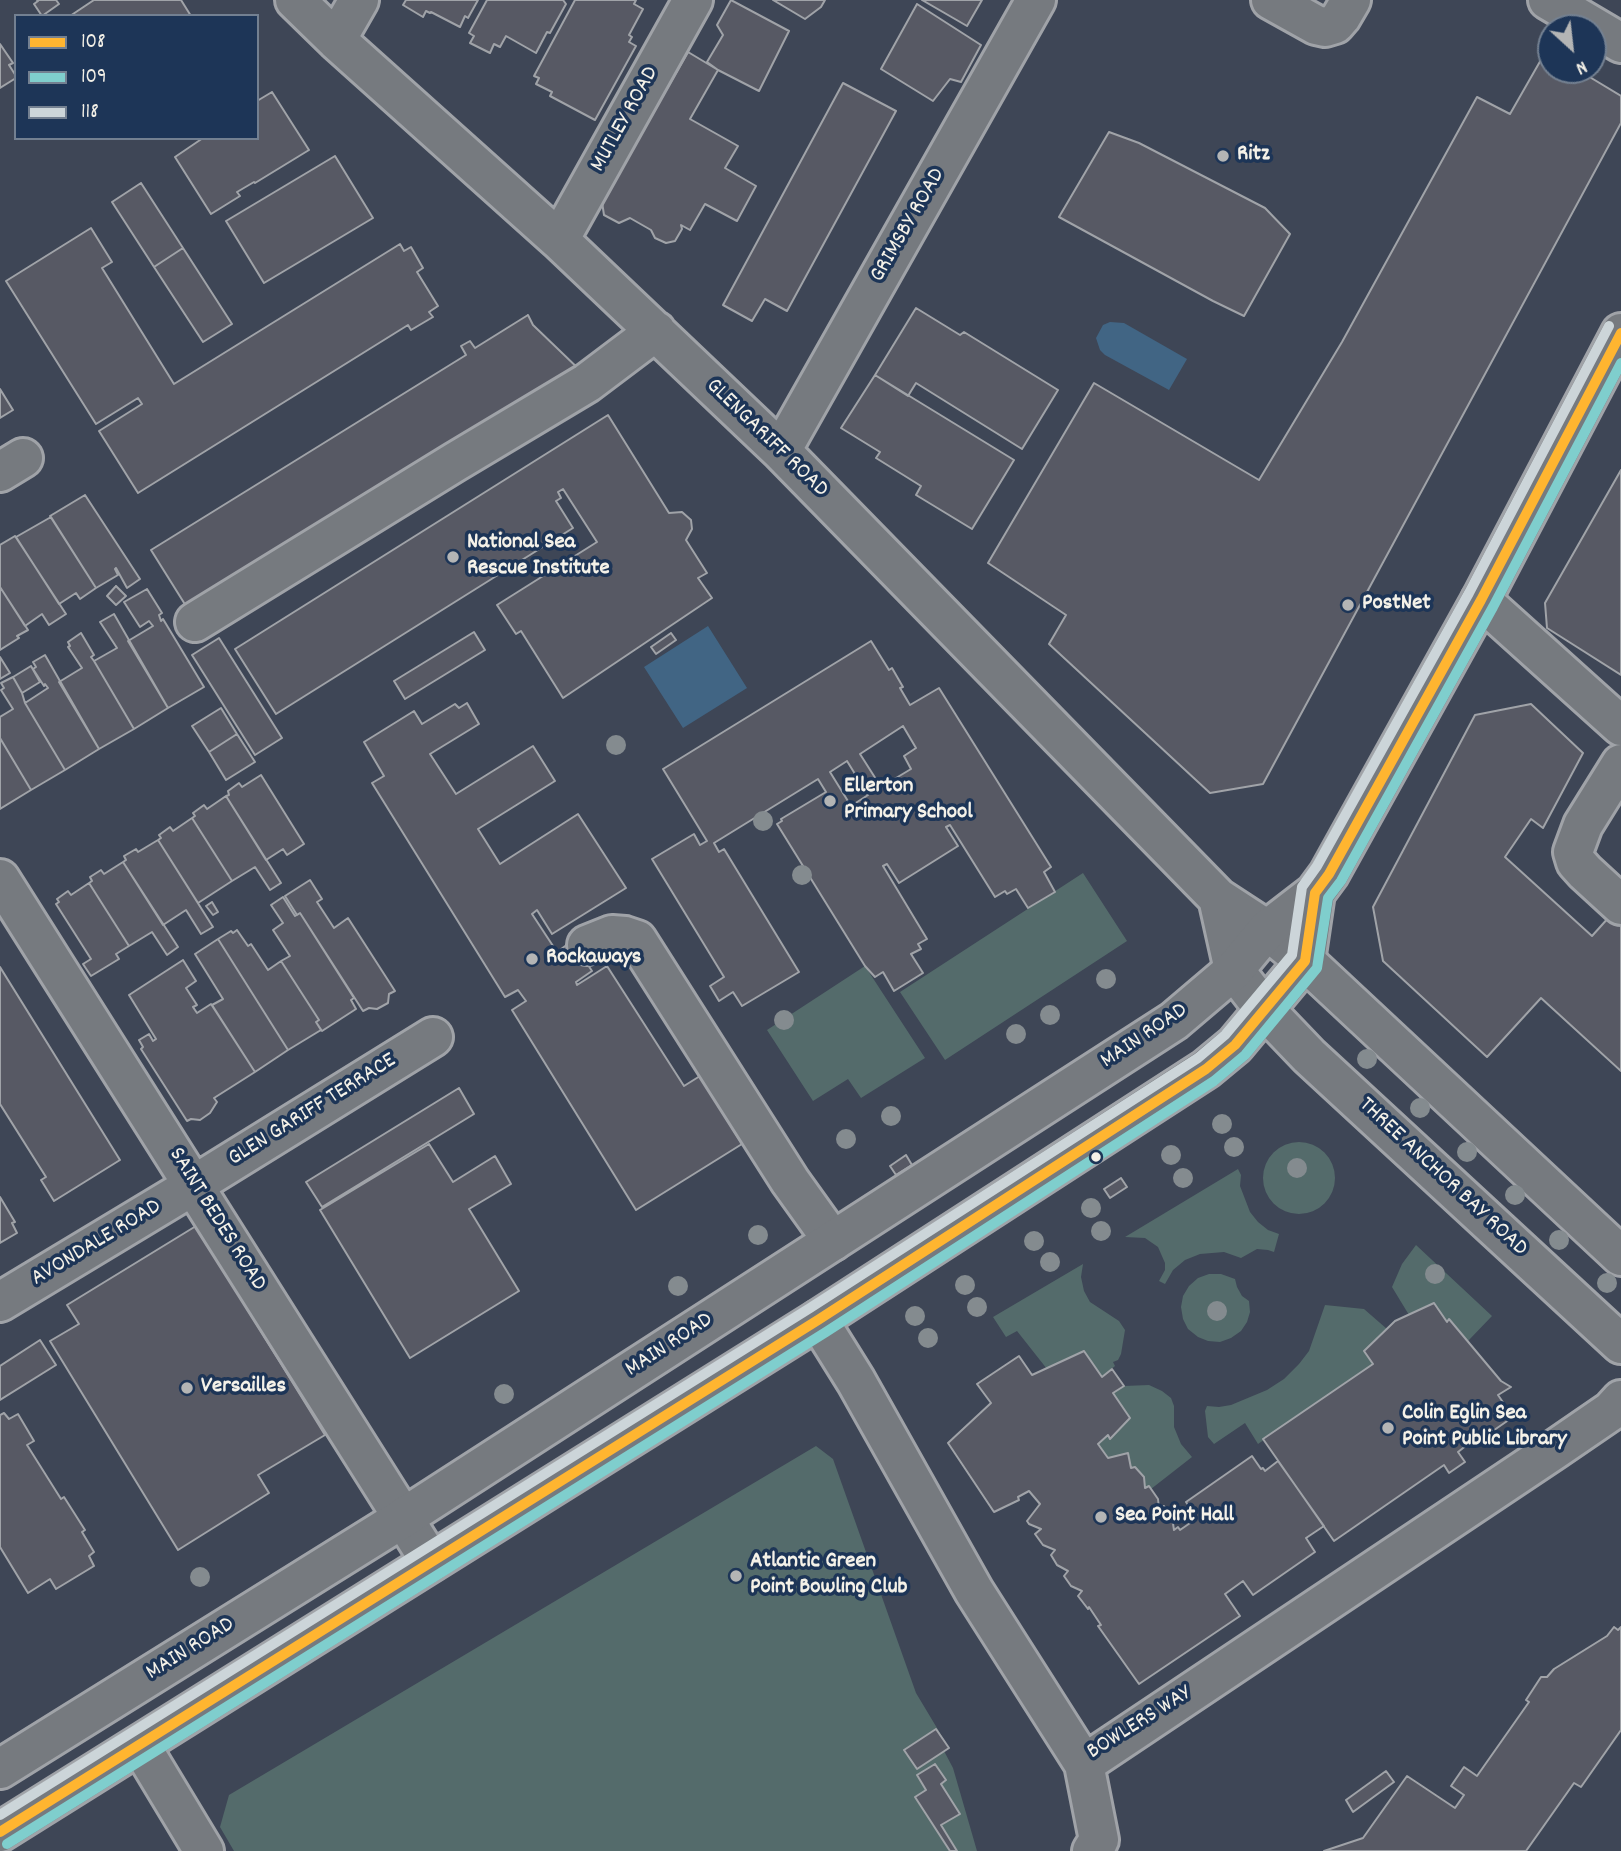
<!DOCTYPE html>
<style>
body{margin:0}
#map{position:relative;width:1621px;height:1851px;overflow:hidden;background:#3e4656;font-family:Dekko,sans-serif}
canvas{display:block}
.legend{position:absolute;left:14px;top:14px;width:245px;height:126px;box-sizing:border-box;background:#1d3557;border:2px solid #738091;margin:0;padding:9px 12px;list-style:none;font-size:21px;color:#f4f1e8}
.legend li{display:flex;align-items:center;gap:14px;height:35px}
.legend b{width:35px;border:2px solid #738091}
.north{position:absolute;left:1537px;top:14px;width:70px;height:70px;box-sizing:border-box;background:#1d3557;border:2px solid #738091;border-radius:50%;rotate:153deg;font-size:19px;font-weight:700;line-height:28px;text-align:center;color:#f4f1e8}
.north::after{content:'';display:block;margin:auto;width:24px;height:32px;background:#b4b5b5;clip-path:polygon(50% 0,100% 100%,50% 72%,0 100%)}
</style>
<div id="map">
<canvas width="1621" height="1851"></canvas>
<ul class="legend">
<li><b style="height:9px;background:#ffb530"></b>108</li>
<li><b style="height:9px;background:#7fcecd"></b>109</li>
<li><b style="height:9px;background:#ccd5d9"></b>118</li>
</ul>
<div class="north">N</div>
</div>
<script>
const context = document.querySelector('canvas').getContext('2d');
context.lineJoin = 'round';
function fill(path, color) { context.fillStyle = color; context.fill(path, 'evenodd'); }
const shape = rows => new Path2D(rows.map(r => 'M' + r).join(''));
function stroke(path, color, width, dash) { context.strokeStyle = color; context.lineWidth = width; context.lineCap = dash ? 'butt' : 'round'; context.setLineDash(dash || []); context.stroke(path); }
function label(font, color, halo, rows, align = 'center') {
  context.font = font + ' Dekko,sans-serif'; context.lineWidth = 7; context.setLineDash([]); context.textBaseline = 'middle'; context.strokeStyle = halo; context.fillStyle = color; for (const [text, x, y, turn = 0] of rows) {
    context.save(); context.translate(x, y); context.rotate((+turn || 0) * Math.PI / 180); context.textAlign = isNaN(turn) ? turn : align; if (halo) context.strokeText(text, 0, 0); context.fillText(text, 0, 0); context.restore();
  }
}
const green = shape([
 [1083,873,1127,941,945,1060,900,992],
 [865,966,925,1058,861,1098,848,1079,813,1101,767,1030],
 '1263 1178a36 36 0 1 1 72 0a36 36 0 1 1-72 0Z',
 [1238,1169,1241,1175,1240,1186,1250,1212,1258,1222,1268,1230,1279,1234,1274,1252,1268,1250,1257,1249,1241,1258,1224,1252,1200,1254,1185,1260,1173,1270,1165,1284,1159,1281,1165,1270,1165,1263,1158,1247,1145,1238,1125,1237],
 [1416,1245,1492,1316,1468,1341,1450,1320,1447,1322,1434,1303,1409,1315,1392,1287,1402,1264],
 [1083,1264,1081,1277,1084,1291,1090,1302,1119,1321,1125,1330,1121,1354,1118,1360,1113,1362,1115,1366,1102,1377,1083,1351,1047,1369,1017,1331,1006,1337,993,1317],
 [1209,1274,1221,1274,1235,1279,1237,1287,1242,1296,1249,1301,1250,1312,1247,1322,1241,1331,1231,1338,1220,1342,1208,1341,1198,1337,1188,1329,1183,1319,1181,1307,1183,1296,1189,1286,1198,1278],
 [1325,1305,1364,1309,1387,1329,1364,1351,1373,1364,1258,1444,1245,1423,1214,1444,1208,1437,1205,1411,1207,1406,1219,1407,1231,1405,1267,1390,1284,1379,1299,1364,1309,1351],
 [1149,1385,1162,1391,1171,1398,1174,1406,1174,1427,1181,1444,1192,1457,1151,1489,1149,1486,1145,1488,1144,1477,1135,1467,1131,1468,1128,1453,1108,1458,1098,1444,1108,1435,1111,1438,1130,1418,1113,1393,1124,1386],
 [816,1446,833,1459,916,1693,949,1748,944,1751,953,1768,977,1851,234,1851,220,1827,229,1795]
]);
const water = shape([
 [1110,322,1124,323,1187,359,1169,390,1105,355,1100,350,1096,338,1103,325],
 [708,626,747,688,683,728,644,667]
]);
const building = shape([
 [37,0,56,0,59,4,42,16,34,4,38,1,37,0],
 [94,0,181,0,191,16,70,16,94,0],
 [406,0,478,0,468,18,465,16,460,27,431,12,430,13,426,11,423,17,403,5,406,0],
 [487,0,563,0,566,4,550,33,547,32,536,53,506,36,500,47,494,44,490,53,470,43,474,36,469,33,487,0],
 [575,0,636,0,634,4,643,9,629,35,632,37,629,42,636,46,595,120,550,96,552,92,536,84,539,78,534,76,575,0],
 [731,0,789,31,759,91,718,70,707,62,723,35,717,25,731,0],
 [773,0,825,0,821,7,805,19,773,0],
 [922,0,982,0,967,26,922,0],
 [917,4,981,45,961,82,950,79,933,101,881,69,917,4],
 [0,44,13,63,9,65,16,76,16,78,0,88,0,44],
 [1546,51,1551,54,1551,70,1578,70,1621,96,1621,123,1263,784,1210,793,1049,644,1066,615,988,563,1094,383,1259,480,1342,342,1477,97,1510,114,1546,51],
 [688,52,718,70,690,119,738,146,725,168,756,186,737,221,705,204,690,230,681,225,682,229,675,241,666,243,655,238,651,230,630,218,619,223,604,215,602,202,688,52],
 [843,83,896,111,787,311,765,299,752,321,723,305,843,83],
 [272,92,309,150,255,183,254,182,237,192,240,196,211,214,175,157,203,138,257,138,257,101,272,92],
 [1109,132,1139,143,1265,208,1290,234,1244,316,1213,301,1059,217,1109,132],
 [335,156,373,218,264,283,226,221,335,156],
 [141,183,183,248,154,267,112,202,141,183],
 [91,228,112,262,102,268,174,384,400,244,404,251,411,247,423,268,417,272,438,306,429,312,433,317,411,330,408,325,138,493,99,431,142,404,138,398,96,424,6,281,91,228],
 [183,248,232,324,203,342,154,267,183,248],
 [916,308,960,335,964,332,1058,390,1022,449,916,383,908,396,875,375,916,308],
 [528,315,533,325,585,375,471,436,468,431,186,606,151,550,466,355,461,346,470,341,475,348,528,315],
 [875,375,1014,460,972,529,916,495,921,486,876,458,880,452,841,428,875,375],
 [0,389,13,410,0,418,0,389],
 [608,415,669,513,682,512,691,520,692,529,686,540,707,573,698,578,712,598,563,698,521,631,516,634,497,605,597,542,563,489,558,492,561,498,556,501,573,528,276,714,235,649,608,415],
 [1621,470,1621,675,1547,628,1545,603,1621,470],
 [85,495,140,579,127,588,116,568,115,569,118,575,96,588,50,516,85,495],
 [51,517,96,588,80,599,76,593,59,604,16,537,51,517],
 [15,536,66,614,49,625,42,614,25,626,0,587,0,545,15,536],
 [116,586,126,596,116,605,107,596,116,586],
 [0,587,28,630,17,636,19,638,0,650,0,587],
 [147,589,162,613,159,615,161,621,163,619,204,687,168,708,128,641,153,626,149,621,140,627,124,602,147,589],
 [114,614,168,708,134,729,94,661,117,648,100,622,114,614],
 [474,632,485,650,405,699,394,681,474,632],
 [81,633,94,655,91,657,94,661,134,729,99,749,59,682,82,668,68,647,70,646,68,642,81,633],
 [671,633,676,640,656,654,651,647,671,633],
 [219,638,282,738,255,755,192,655,219,638],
 [871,641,889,670,892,668,903,687,900,688,910,705,939,688,1051,867,1044,872,1055,892,1028,908,1016,889,1007,894,1005,891,995,897,950,825,946,827,958,846,899,883,887,864,883,866,927,939,918,944,921,949,911,954,923,973,894,991,883,972,875,977,865,966,777,824,782,821,781,819,826,792,818,779,714,843,719,852,724,849,799,972,742,1006,733,992,719,1001,710,986,724,977,652,859,694,834,700,845,707,841,663,769,871,641],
 [903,726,916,748,904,756,911,769,881,787,860,754,903,726],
 [847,761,868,795,851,806,830,772,847,761],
 [45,655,99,749,65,770,25,703,48,688,45,684,44,686,33,669,36,667,33,662,45,655],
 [0,657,10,673,0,679,0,657],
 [31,666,40,682,22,693,13,677,31,666],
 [13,677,22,693,25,703,65,770,31,790,0,738,0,717,13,709,1,690,4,688,1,683,13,677],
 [467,703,479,724,430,754,456,794,533,746,555,781,478,829,500,864,578,814,626,888,552,934,537,910,532,914,557,952,572,941,592,971,576,982,577,985,607,966,684,1086,700,1076,742,1144,636,1210,512,1010,526,1001,518,990,505,997,372,783,384,776,364,742,414,711,422,724,455,704,459,708,467,703],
 [1531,704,1583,753,1543,828,1531,819,1505,857,1592,936,1610,916,1621,926,1621,1071,1541,998,1487,1057,1383,961,1373,907,1475,715,1531,704],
 [221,708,237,734,209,752,192,726,221,708],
 [237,734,255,762,226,780,209,752,237,734],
 [0,738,31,790,0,809,0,738],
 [261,775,304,844,287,855,283,849,266,860,226,796,229,795,228,791,239,783,242,787,261,775],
 [226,796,281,883,270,890,255,867,232,881,192,818,195,816,193,813,204,805,207,809,226,796],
 [192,818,232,881,198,903,158,840,161,838,159,835,170,827,173,831,192,818],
 [158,840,213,927,201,934,186,910,163,925,123,862,126,860,124,856,136,849,138,852,158,840],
 [123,862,178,947,167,955,152,932,129,946,89,883,92,881,90,877,101,870,104,874,123,862],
 [310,880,322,899,317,902,334,928,348,918,395,991,389,994,388,1003,377,1009,369,1008,363,1011,300,913,297,915,285,896,310,880],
 [89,883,129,946,116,954,119,959,91,976,83,964,91,959,56,904,59,902,57,899,68,891,71,895,89,883],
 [283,897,295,916,300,913,354,998,351,1000,356,1009,322,1031,316,1022,319,1020,281,961,290,956,273,930,283,923,271,905,283,897],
 [212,902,218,912,213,915,206,906,212,902],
 [237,930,248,946,251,944,268,970,281,961,319,1020,316,1022,321,1030,288,1050,218,939,231,931,233,933,237,930],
 [218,939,288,1050,255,1072,212,1005,223,999,195,954,218,939],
 [183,960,196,981,186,988,197,1005,193,1007,197,1013,211,1004,255,1072,214,1098,217,1102,210,1113,200,1120,191,1119,187,1121,141,1049,143,1047,139,1040,149,1034,153,1041,156,1039,129,995,183,960],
 [0,967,120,1160,54,1201,41,1180,46,1177,0,1104,0,967],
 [459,1088,474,1114,322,1207,306,1182,459,1088],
 [429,1144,453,1182,495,1156,511,1184,469,1209,519,1291,410,1358,320,1210,429,1144],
 [906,1155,912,1165,896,1175,890,1166,906,1155],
 [1121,1178,1127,1187,1110,1198,1104,1189,1121,1178],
 [0,1197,15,1222,12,1223,17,1233,0,1243,0,1197],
 [196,1226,325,1435,258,1475,269,1493,178,1550,50,1341,79,1324,67,1305,196,1226],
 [1434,1303,1447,1322,1449,1319,1501,1381,1511,1387,1498,1395,1513,1417,1474,1444,1472,1441,1458,1452,1465,1462,1449,1473,1444,1465,1334,1541,1263,1439,1373,1364,1364,1351,1395,1321,1434,1303],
 [40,1340,56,1365,0,1400,0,1366,40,1340],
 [1084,1351,1102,1377,1112,1369,1124,1386,1113,1393,1130,1418,1110,1439,1108,1435,1098,1444,1108,1458,1128,1453,1131,1468,1135,1467,1144,1477,1145,1488,1149,1486,1158,1499,1159,1508,1164,1506,1172,1517,1174,1530,1178,1527,1180,1530,1193,1521,1192,1517,1195,1515,1186,1502,1252,1456,1261,1469,1263,1468,1265,1471,1278,1461,1324,1526,1306,1538,1315,1552,1253,1595,1243,1581,1225,1594,1240,1616,1139,1684,1098,1626,1101,1625,1089,1607,1088,1609,1078,1596,1082,1591,1071,1586,1064,1576,1068,1571,1057,1565,1051,1555,1055,1550,1043,1545,1035,1534,1041,1529,1029,1524,1027,1521,1040,1504,1029,1491,1018,1497,1019,1500,994,1512,948,1443,991,1403,977,1384,1019,1356,1032,1375,1084,1351],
 [4,1413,9,1419,18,1414,34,1441,27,1445,61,1499,64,1497,85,1530,82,1532,94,1552,89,1556,94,1566,56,1589,50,1579,28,1593,0,1547,0,1415,4,1413],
 [1614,1627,1618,1630,1621,1627,1621,1730,1581,1787,1574,1783,1526,1851,1324,1851,1363,1838,1407,1776,1455,1808,1464,1795,1451,1786,1464,1767,1477,1776,1529,1702,1526,1700,1541,1677,1547,1677,1554,1669,1607,1636,1614,1627],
 [936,1729,949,1748,917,1769,904,1750,936,1729],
 [935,1764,946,1780,941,1784,960,1814,941,1825,957,1851,950,1851,915,1797,926,1790,917,1775,935,1764],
 [1386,1771,1394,1782,1353,1812,1346,1800,1386,1771]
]);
const minor = shape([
 [295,0,336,40,559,240,781,451,1218,898,1267,930,1305,961,1621,1256],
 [1271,0,1316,25,1325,27,1335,24,1341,17,1351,0],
 [1548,0,1621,43],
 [336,40,359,0],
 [559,240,693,0],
 [781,451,1036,0],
 [0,472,23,458],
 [1481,600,1621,726],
 [195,622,455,462,587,383,656,331],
 [1621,764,1583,825,1573,852,1576,862,1585,872,1621,905],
 [0,879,431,1562],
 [1218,898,1234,970,1265,1010,1309,1056,1621,1344],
 [587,945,612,935,625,936,637,940,790,1181,833,1241],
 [0,1302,194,1185,433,1037],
 [818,1320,856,1381,974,1591,1084,1764,1099,1840,1092,1851],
 [140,1745,204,1851],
 [1084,1764,1554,1450,1611,1411,1621,1400]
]);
const major = shape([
 [0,1769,403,1518,1174,1021,1234,970,1267,930,1315,893,1329,874,1481,600,1621,333],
 [0,1832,818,1320,1206,1069,1235,1045,1305,961,1315,893]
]);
const bus1 = shape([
 [0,1832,818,1320,1206,1069,1235,1045,1305,961,1315,893,1329,874,1481,600,1621,333]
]);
const bus2 = shape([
 [7,1844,826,1332,1214,1081,1245,1055,1317,968,1328,898,1341,881,1493,607,1621,363]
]);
const bus3 = shape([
 [0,1815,810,1308,1198,1058,1225,1035,1292,955,1302,887,1317,866,1469,593,1609,326]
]);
const trees = [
 [616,745],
 [763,821],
 [802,875],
 [1106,979],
 [1050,1015],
 [784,1020],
 [1016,1034],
 [1367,1059],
 [1420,1108],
 [891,1116],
 [1222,1124],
 [846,1139],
 [1234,1147],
 [1467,1152],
 [1171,1155],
 [1297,1168],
 [1183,1178],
 [1515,1195],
 [1091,1208],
 [1101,1231],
 [758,1235],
 [1559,1240],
 [1034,1241],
 [1050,1262],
 [1435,1274],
 [1607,1283],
 [965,1285],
 [678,1286],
 [977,1307],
 [1217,1311],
 [915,1316],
 [928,1338],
 [504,1394],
 [200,1577]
];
const markers = [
 [1223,156,7,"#b4b5b5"],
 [453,557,7,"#b4b5b5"],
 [1348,605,7,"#b4b5b5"],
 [830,801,7,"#b4b5b5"],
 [532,959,7,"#b4b5b5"],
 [1096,1157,6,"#f4f1e8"],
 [187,1388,7,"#b4b5b5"],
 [1388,1428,7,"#b4b5b5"],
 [1101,1517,7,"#b4b5b5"],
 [736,1576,7,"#b4b5b5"]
];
const streetNames = [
 ["MUTLEY ROAD",626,120,-61],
 ["GRIMSBY ROAD",909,226,-60],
 ["GLENGARIFF ROAD",766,439,44],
 ["MAIN ROAD",1145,1037,-34],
 ["GLEN GARIFF TERRACE",313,1111,-32],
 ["THREE ANCHOR BAY ROAD",1442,1178,43],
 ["SAINT BEDES ROAD",216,1220,58],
 ["AVONDALE ROAD",97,1244,-31],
 ["MAIN ROAD",670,1346,-33],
 ["MAIN ROAD",191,1650,-32],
 ["BOWLERS WAY",1140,1724,-32]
];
const poiNames = [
 ["Ritz",1237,156],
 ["National Sea",467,544],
 ["Rescue Institute",467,570],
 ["PostNet",1362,605],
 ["Ellerton",844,788],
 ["Primary School",844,814],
 ["Rockaways",546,959],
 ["Versailles",201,1388],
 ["Colin Eglin Sea",1402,1415],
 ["Point Public Library",1402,1441],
 ["Sea Point Hall",1115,1517],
 ["Atlantic Green",750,1563],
 ["Point Bowling Club",750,1589]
];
fill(green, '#546b6b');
fill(water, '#416584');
fill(building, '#575964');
stroke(building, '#a0a3a8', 2);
stroke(minor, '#a0a3a8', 44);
stroke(major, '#a0a3a8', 44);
stroke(minor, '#767a7f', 38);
stroke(major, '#767a7f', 38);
stroke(bus1, '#ffb530', 10);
stroke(bus2, '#7fcecd', 10);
stroke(bus3, '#ccd5d9', 10);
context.fillStyle = '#848b8f';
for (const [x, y] of trees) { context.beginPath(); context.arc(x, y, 10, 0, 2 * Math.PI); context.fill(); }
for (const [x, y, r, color] of markers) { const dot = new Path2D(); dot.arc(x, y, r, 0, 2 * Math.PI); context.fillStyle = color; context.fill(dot); stroke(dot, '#1d3557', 2.5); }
label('23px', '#f4f1e8', '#1d3557', streetNames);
label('bold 23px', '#f4f1e8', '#1d3557', poiNames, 'left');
</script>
